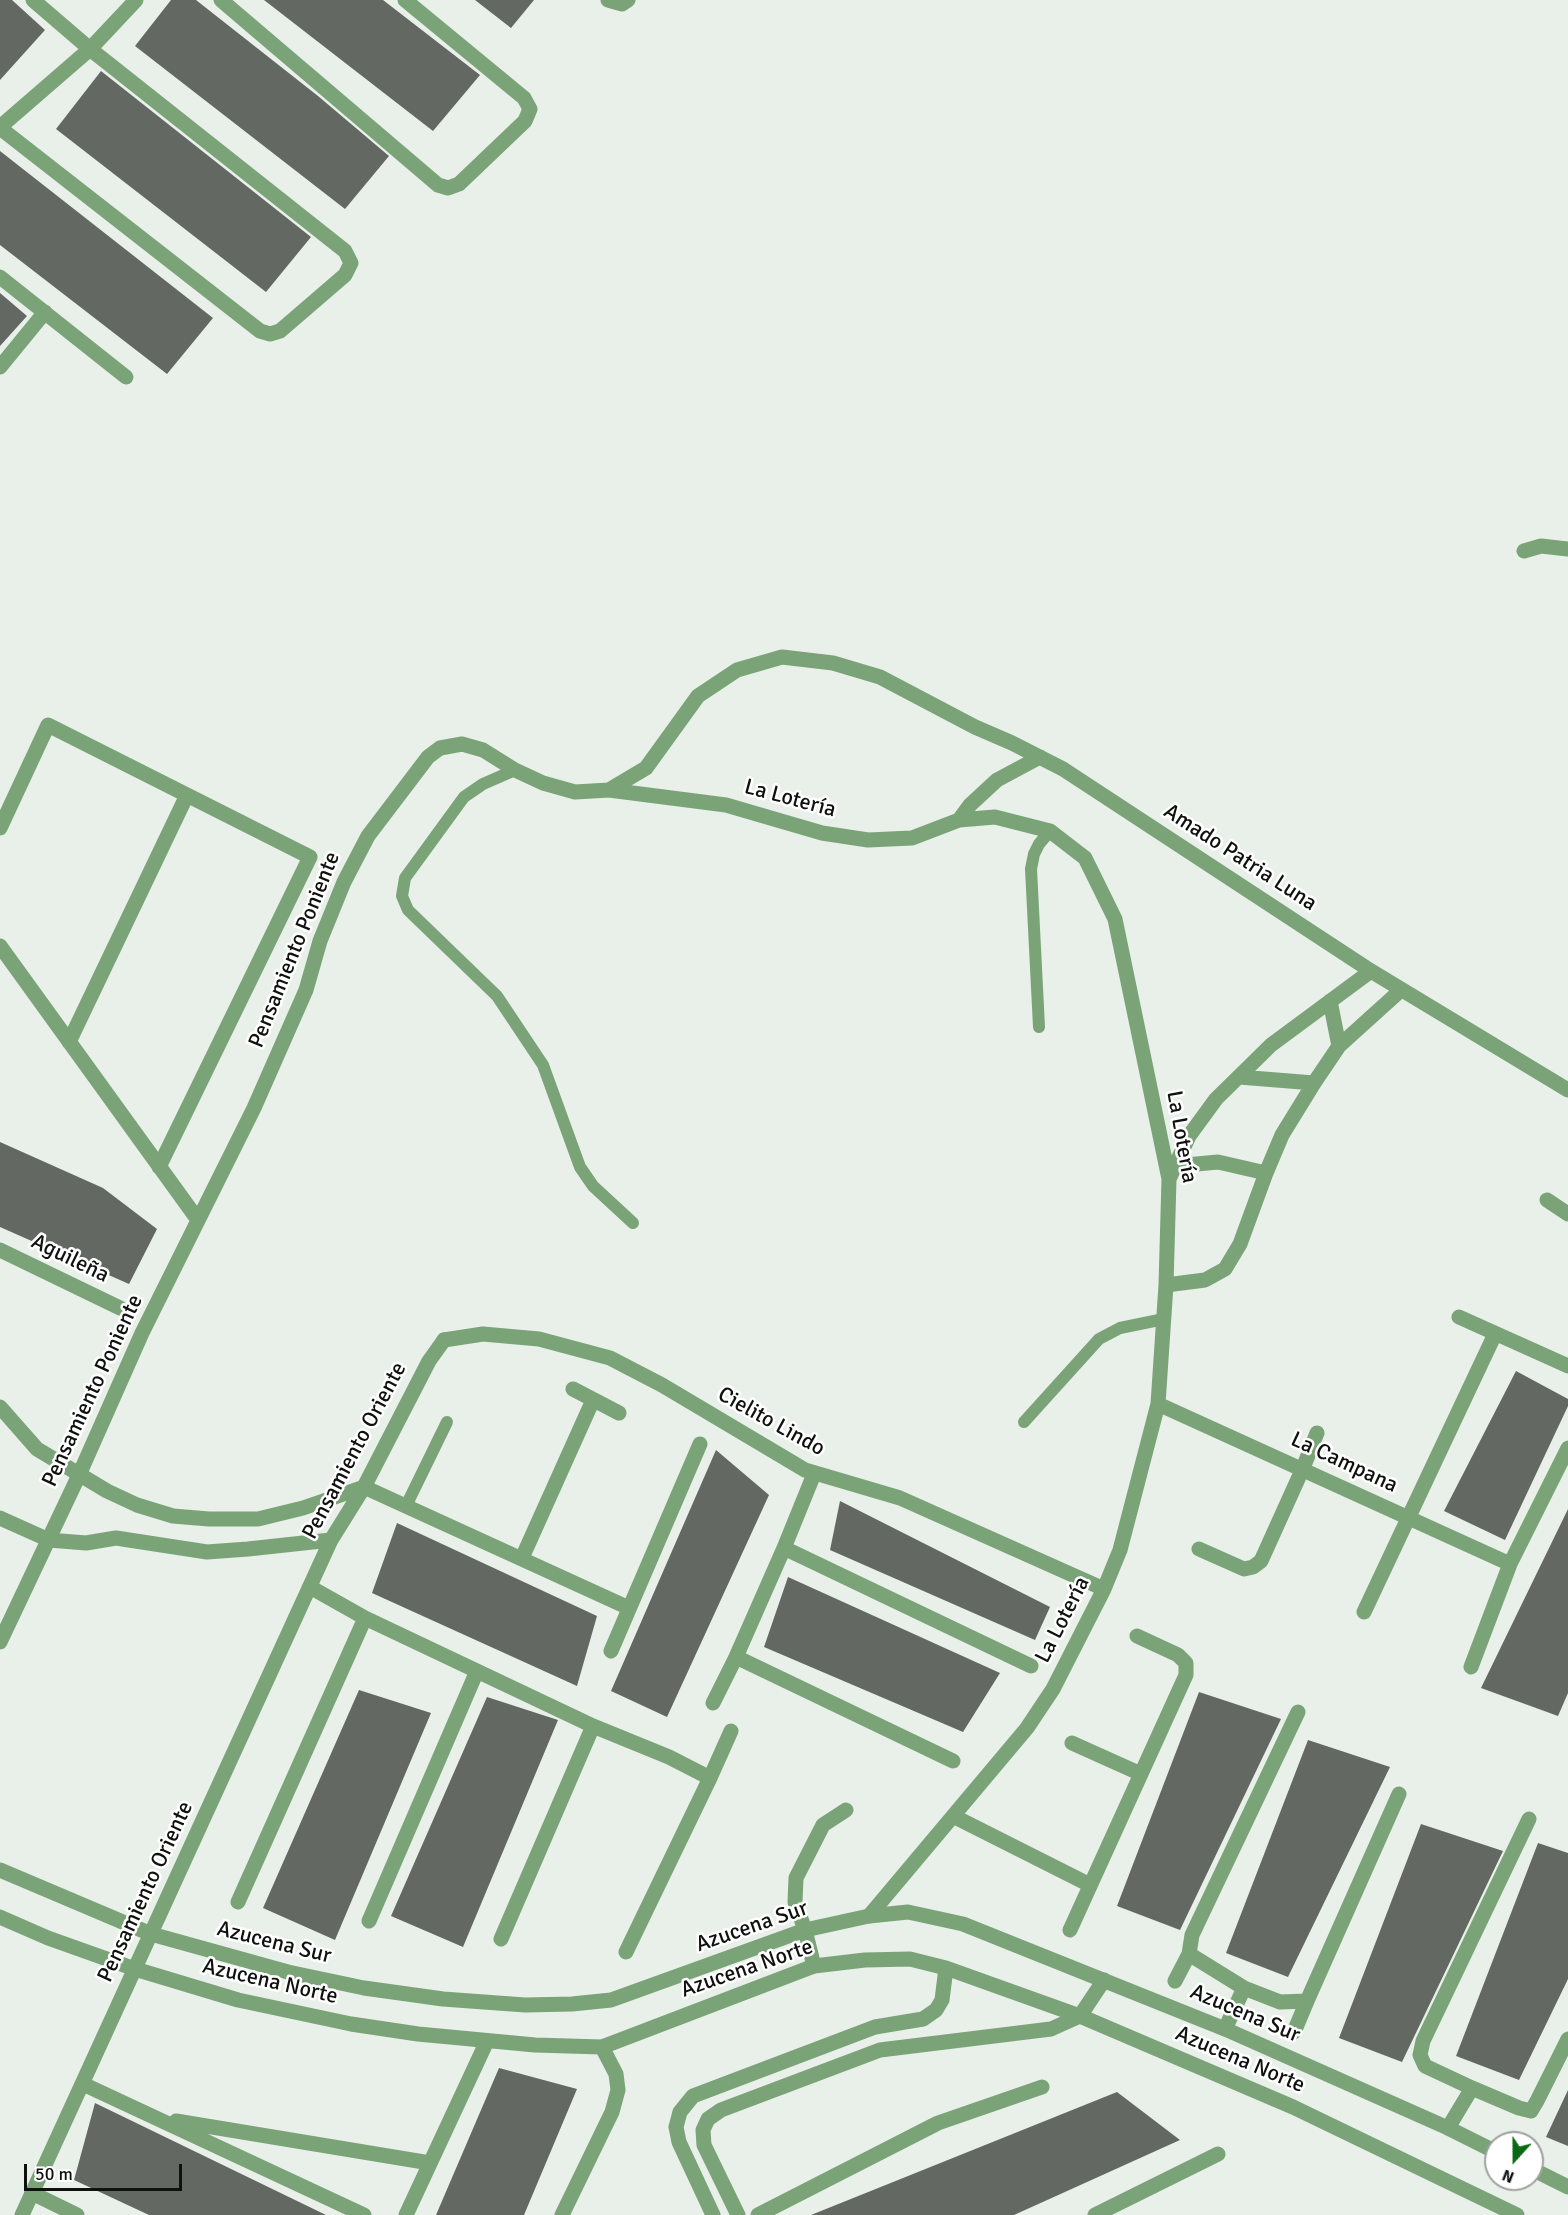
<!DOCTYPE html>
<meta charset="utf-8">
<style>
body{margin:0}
#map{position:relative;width:1568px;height:2215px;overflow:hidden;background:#e9efe9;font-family:Signika,sans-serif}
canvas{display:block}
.north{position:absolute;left:1484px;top:2131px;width:60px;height:60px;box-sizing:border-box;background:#fff;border:2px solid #9fa09f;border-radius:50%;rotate:201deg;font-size:16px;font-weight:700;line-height:24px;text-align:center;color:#0f110f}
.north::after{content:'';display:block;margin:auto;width:21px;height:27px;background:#0a6a14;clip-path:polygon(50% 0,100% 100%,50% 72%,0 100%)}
.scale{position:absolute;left:24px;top:2164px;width:158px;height:27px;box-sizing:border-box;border:3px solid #0f110f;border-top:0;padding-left:8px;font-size:18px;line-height:21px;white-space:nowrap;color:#0f110f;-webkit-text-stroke:4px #fff;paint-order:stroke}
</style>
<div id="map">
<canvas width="1568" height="2215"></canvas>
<div class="north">N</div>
<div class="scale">50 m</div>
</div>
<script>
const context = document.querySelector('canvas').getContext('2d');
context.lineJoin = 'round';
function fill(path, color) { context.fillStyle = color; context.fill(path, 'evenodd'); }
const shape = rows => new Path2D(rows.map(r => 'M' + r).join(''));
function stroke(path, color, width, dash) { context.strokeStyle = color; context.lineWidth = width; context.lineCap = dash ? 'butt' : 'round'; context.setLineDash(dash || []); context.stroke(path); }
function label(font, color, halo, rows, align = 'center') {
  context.font = font + ' Signika,sans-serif'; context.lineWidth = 5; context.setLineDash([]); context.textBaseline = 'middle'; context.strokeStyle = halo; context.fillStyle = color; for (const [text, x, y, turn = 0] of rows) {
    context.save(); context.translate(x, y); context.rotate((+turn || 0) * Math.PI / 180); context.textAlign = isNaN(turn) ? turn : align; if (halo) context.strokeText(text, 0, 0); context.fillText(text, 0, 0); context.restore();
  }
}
const building = shape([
 [0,0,12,0,45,30,0,80],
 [171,0,196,0,318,96,389,156,345,209,135,46],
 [264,0,383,0,480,75,433,131],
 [475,0,534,0,511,28],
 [101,71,311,237,266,292,56,129],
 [0,151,213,318,167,374,0,245],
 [0,293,27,316,0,346],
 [0,1142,103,1188,157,1229,129,1284,0,1227],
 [1516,1371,1568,1399,1568,1406,1505,1540,1444,1511],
 [716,1450,769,1495,667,1717,611,1691],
 [840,1501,1050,1607,1035,1640,830,1550],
 [1568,1509,1568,1693,1558,1716,1481,1688],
 [397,1523,597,1616,577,1686,372,1593],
 [788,1577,1000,1673,963,1732,764,1647],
 [359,1690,431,1713,335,1940,263,1908],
 [1199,1692,1281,1719,1180,1930,1117,1906],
 [487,1697,558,1720,463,1947,391,1916],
 [1308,1740,1390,1767,1288,1977,1226,1953],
 [1421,1824,1503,1851,1402,2062,1339,2038],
 [1538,1843,1568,1853,1568,1979,1519,2080,1456,2056],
 [499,2068,577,2089,524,2215,436,2215],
 [1568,2090,1568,2146,1546,2137],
 [1117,2092,1180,2140,1014,2215,811,2215],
 [95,2103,326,2215,149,2215,74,2180]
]);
const service = shape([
 [515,770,483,784,464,797,405,878,402,896,408,910,497,996,543,1065,580,1167,593,1186,633,1223],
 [1039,1027,1031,869,1034,854,1039,844,1050,831],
 [1024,1422,1099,1339,1120,1328,1164,1319],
 [406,1506,447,1422]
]);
const minor = shape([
 [221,0,438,185,448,188,459,184,525,121,530,109,524,98,405,0],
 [608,0,622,4,628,0],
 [0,128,260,331,270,334,280,331,345,275,351,263,345,251,90,49,33,0],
 [0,277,126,377],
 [0,367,45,312],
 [1524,551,1541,546,1568,549],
 [609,790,726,805,822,833,868,840,912,838,959,820,995,817,1050,831,1085,858,1115,919,1169,1179,1166,1285,1158,1404,1120,1550,1104,1589,1053,1689,1027,1728,869,1916],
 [959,820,970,805,997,780,1040,757],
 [0,828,48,725,310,857,159,1167],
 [0,946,198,1220],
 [1330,1001,1339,1046],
 [69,1042,187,795],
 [1239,1077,1314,1083],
 [1175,1166,1218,1162,1266,1173],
 [1169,1179,1189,1136,1216,1099,1271,1045,1371,971],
 [1547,1200,1568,1214],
 [0,1250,120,1308],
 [1166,1285,1205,1280,1225,1269,1240,1244,1266,1173,1282,1135,1314,1083,1339,1046,1401,990],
 [1459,1317,1568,1366],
 [444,1340,483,1334,539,1339,610,1358,662,1385,805,1470,900,1498,1104,1589],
 [573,1389,619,1413],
 [1158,1404,1510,1564],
 [79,1475,142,1333,254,1108,306,990,320,941,344,882,368,836,428,757,440,748,462,744,483,750,515,770,543,783,575,792,609,790,646,768,698,696,737,670,782,657,833,663,880,677,975,727,1012,743,1063,769,1371,971,1568,1090],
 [364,1487,629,1608],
 [0,1518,49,1540],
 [784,1548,1031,1666],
 [1199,1549,1244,1569,1253,1567,1261,1561,1303,1468,1317,1433],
 [522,1558,593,1400],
 [310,1587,365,1618,593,1726,669,1757,710,1778,626,1952],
 [1364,1612,1495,1334],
 [611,1651,700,1444],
 [736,1657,953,1761],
 [1471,1667,1510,1564,1568,1448],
 [713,1703,736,1657,784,1548,814,1474],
 [1298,1712,1192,1935,1189,1954,1244,1988,1280,2002,1307,2001,1399,1794],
 [1072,1743,1141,1774],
 [710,1778,731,1731],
 [953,1816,1090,1885],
 [238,1902,365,1618],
 [369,1921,477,1671],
 [1070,1930,1186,1675,1186,1663,1178,1655,1137,1636],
 [501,1939,593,1726],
 [814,1966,805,1930,795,1902,796,1878,823,1825,846,1810],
 [1175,1981,1189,1954],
 [1080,2016,1104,1980],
 [1225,2029,1244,1988],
 [1294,2032,1307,2001],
 [83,2084,364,2215],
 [1472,2088,1519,2108,1531,2111,1537,2101,1568,2039],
 [176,2121,430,2163],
 [1448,2128,1472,2088,1425,2066,1420,2055,1423,2041,1529,1819],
 [32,2193,77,2215],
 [406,2215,487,2041],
 [562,2215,612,2112,618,2090,616,2074,602,2047],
 [758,2215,938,2123,1042,2087],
 [1095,2215,1218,2154]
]);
const tertiary = shape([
 [0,127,90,49,136,0],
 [0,1407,37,1449,107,1491,137,1505,173,1516,209,1519,258,1519,303,1508,364,1487],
 [49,1540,86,1543,116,1538,207,1552,248,1549,331,1540],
 [0,1642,79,1475],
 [0,1870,151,1934,288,1972,364,1988,443,1999,525,2005,572,2004,611,2000,805,1930,869,1916,908,1912,963,1924,1225,2029,1448,2128,1496,2152],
 [0,1917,48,1938,135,1969,238,2000,351,2024,418,2034,535,2045,602,2047,814,1966,865,1960,910,1959,946,1968,1080,2016,1293,2107,1517,2215],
 [1532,2169,1568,2187],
 [22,2215,331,1540,364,1487,429,1361,444,1340],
 [713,2215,679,2142,676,2127,680,2112,693,2096,875,2027,923,2019,936,2010,942,2000,946,1968],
 [738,2215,704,2145,703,2130,708,2119,721,2110,880,2050,1051,2029,1080,2016]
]);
const streetNames = [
 ["La Lotería",790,799,15],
 ["Amado Patria Luna",1240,858,33],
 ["Pensamiento Poniente",295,950,-68],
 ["La Lotería",1181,1137,80],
 ["Aguileña",70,1259,26],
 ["Pensamiento Poniente",93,1391,-65],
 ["Cielito Lindo",771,1422,29],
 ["Pensamiento Oriente",355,1451,-62],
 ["La Campana",1344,1463,25],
 ["La Lotería",1063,1620,-63],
 ["Pensamiento Oriente",146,1892,-65],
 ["Azucena Sur",752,1927,-19],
 ["Azucena Sur",274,1943,14],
 ["Azucena Norte",747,1969,-19],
 ["Azucena Norte",270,1982,13],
 ["Azucena Sur",1245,2014,23],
 ["Azucena Norte",1240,2060,23]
];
fill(building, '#636863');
stroke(service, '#7aa378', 12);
stroke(minor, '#7aa378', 15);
stroke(tertiary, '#7aa378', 15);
label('22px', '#0f110f', '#fff', streetNames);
</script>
